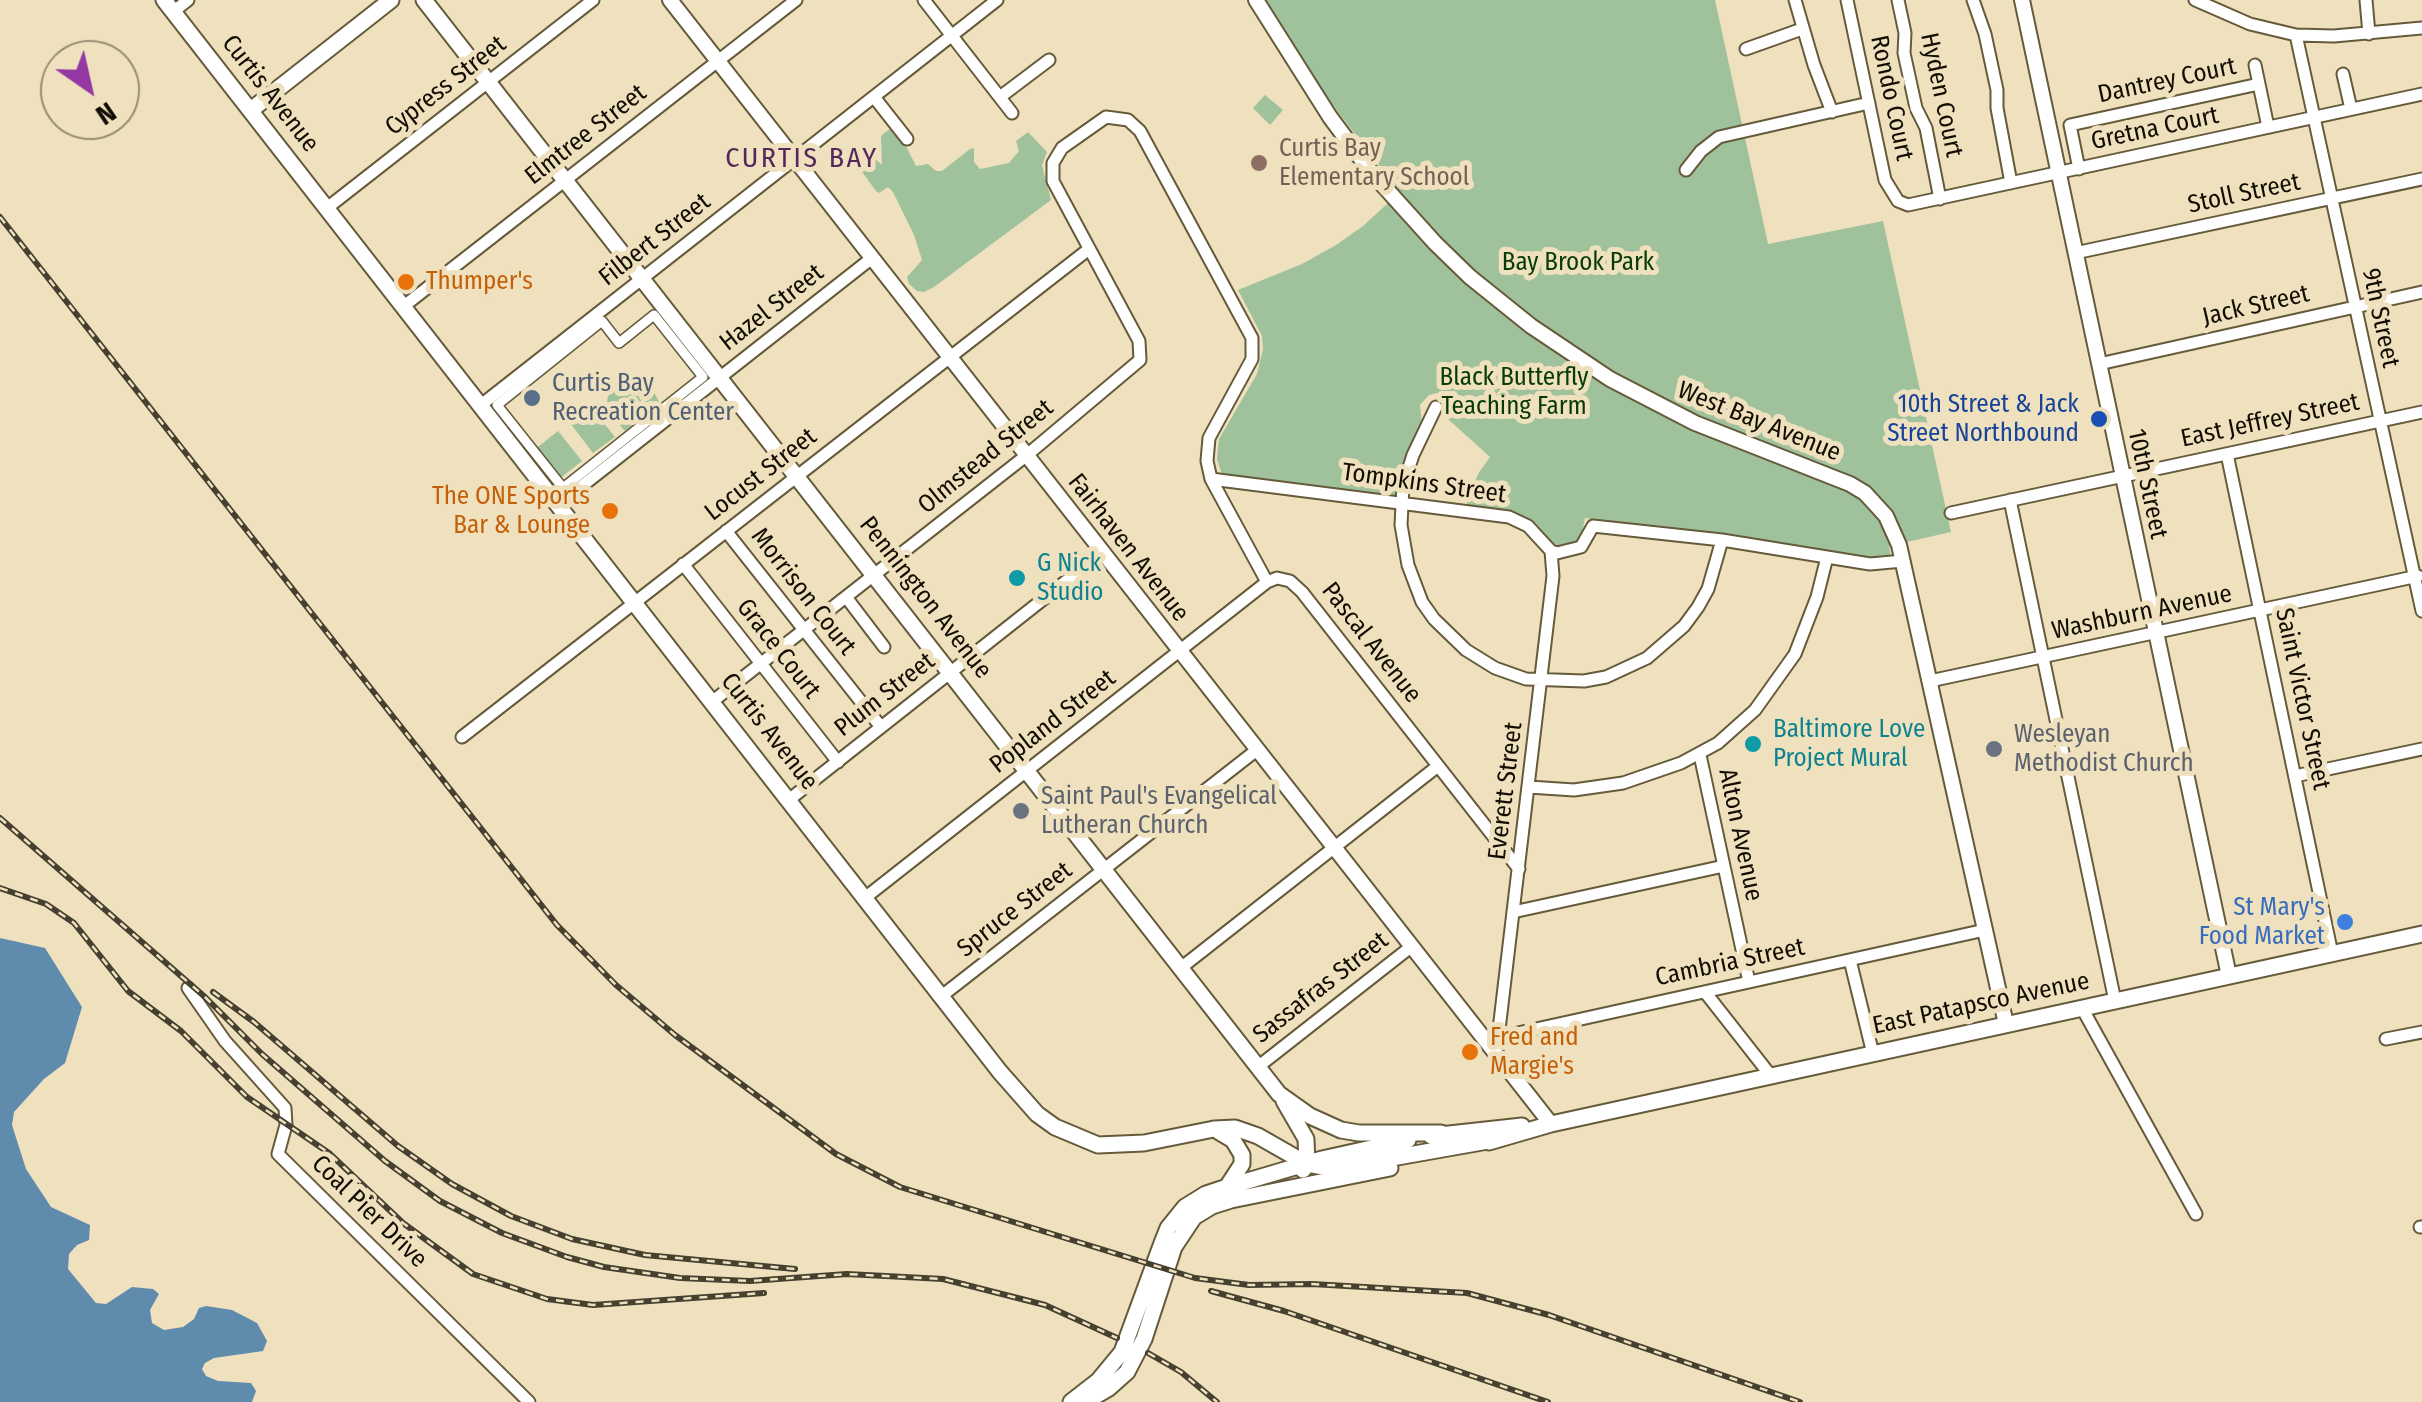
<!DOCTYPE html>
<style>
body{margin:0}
#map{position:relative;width:2422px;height:1402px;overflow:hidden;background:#efe1be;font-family:"Fira Sans Condensed",sans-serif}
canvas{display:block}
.north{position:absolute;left:40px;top:40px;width:100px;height:100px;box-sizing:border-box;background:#efe1be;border:2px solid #968c73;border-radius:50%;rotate:146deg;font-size:28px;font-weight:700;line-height:40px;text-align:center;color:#110d03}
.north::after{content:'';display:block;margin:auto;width:35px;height:45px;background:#9438a3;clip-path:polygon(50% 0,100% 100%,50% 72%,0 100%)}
</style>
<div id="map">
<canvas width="2422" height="1402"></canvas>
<div class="north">N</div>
</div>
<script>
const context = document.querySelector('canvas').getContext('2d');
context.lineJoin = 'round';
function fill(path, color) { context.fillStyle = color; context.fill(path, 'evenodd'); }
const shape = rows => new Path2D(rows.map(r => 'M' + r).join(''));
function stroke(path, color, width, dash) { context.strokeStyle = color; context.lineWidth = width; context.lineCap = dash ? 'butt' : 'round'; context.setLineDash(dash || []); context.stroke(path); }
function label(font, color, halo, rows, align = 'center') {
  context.font = font + ' "Fira Sans Condensed",sans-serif'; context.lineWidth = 10; context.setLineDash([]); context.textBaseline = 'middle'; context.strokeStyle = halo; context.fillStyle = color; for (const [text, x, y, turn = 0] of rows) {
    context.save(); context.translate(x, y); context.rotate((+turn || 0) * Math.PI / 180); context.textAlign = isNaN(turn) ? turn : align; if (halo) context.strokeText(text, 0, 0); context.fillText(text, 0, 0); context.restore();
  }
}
const green = shape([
 [1266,0,1715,0,1768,244,1883,221,1951,532,1889,546,1891,558,1866,559,1585,518,1582,533,1577,541,1557,546,1550,543,1525,518,1465,508,1478,474,1490,457,1448,419,1450,404,1437,393,1429,395,1420,405,1422,424,1395,496,1222,475,1217,459,1219,439,1257,374,1263,349,1262,336,1238,290,1302,264,1336,245,1363,226,1400,192,1331,103],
 [1265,95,1283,110,1270,125,1253,108],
 [891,128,899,132,916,166,928,164,936,171,942,171,970,149,974,148,974,162,980,169,1009,163,1019,151,1016,141,1028,132,1047,152,1042,165,1051,200,934,287,924,292,917,291,909,284,907,277,922,260,914,235,893,192,888,187,879,193,876,191,852,158,851,151,860,146,882,165,881,136],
 [624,374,634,375,649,384,660,403,625,431,617,422,607,401,611,384],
 [591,407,615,437,593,453,570,423],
 [558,431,582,461,558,480,534,450]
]);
const water = shape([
 [0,938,45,948,82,1007,65,1063,44,1079,14,1112,12,1125,26,1169,51,1207,90,1225,89,1240,77,1245,69,1254,68,1269,96,1303,106,1304,132,1287,153,1289,159,1294,150,1310,152,1323,164,1330,183,1327,194,1319,199,1308,206,1306,232,1310,257,1323,267,1341,263,1351,214,1358,205,1363,202,1369,206,1376,218,1381,251,1383,256,1391,252,1402,0,1402]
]);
const pedestrian = shape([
 [654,315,703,377,563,488,497,405,602,321,619,343,654,315]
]);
const minor = shape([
 [924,0,1012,113],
 [1795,0,1814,65,1832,112],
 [1847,0,1885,180,1898,201,1908,205,2422,94],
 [1898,0,1905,33,1904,53,1916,108,1926,128,1940,199],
 [1973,0,1985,34,1997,90,1997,108,2011,183],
 [2195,0,2250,24,2296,35,2334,36,2422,28],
 [2366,0,2369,34],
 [173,12,188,0],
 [2296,35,2422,611],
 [1746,49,1802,29],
 [2255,65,2268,127],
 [2343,74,2351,109],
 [874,97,907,139],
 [1000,97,1049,60],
 [2079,169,2070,125,2259,84],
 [1686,170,1701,151,1719,137,1869,103],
 [327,208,593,0],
 [2075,253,2422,179],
 [404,306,796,0],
 [2099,364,2422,292],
 [481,405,997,0],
 [1436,407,1413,455,1403,486,1401,525,1408,565,1422,602,1434,619,1466,650,1495,668,1526,679,1584,681,1606,677,1647,658,1684,626,1698,607,1708,589,1722,540],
 [2227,454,2332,954],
 [1211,479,1509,517,1528,526,1551,551,1557,553,1581,547,1593,526,1722,540,1870,564,1903,561],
 [2010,500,2115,1001],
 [559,504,872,258],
 [1951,513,2422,412],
 [726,531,881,727],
 [683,564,838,762],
 [846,597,884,647],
 [1930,681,2418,576],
 [713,701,1027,455,1140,360,1139,341,1053,181,1053,163,1062,148,1106,117,1128,120,1140,131,1252,338,1252,359,1209,438,1207,461,1211,479,1267,582],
 [462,737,1089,249],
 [1700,755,1749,982],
 [2295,776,2422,749],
 [1529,787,1574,790,1623,783,1681,763,1718,743,1755,710,1795,654,1817,597,1827,557],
 [790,799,1103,552],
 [866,897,1267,582,1277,578,1290,581,1302,592,1519,869],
 [1513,912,1724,866],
 [1850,960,1873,1054],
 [1182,967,1438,766],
 [188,988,225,1041,285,1108,286,1125,278,1154,529,1402],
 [1705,992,1771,1076],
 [943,995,1258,749],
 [2082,1008,2196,1214],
 [1498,1038,1553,576,1551,551],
 [2386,1039,2422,1032],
 [1486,1040,1985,930],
 [1259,1066,1412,946],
 [2420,1227,2422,1227]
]);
const tertiary = shape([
 [670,0,1551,1124],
 [1256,0,1330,117,1371,172,1435,243,1470,277,1531,326,1610,379,1695,423,1850,484,1865,493,1886,516,1899,545,2006,1024],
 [2022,0,2229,976]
]);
const secondary = shape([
 [164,0,1000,1072,1037,1114,1055,1127,1098,1145,1144,1143,1214,1129,1235,1128,1258,1136,1307,1164,1324,1167,1352,1165,1499,1139],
 [424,0,1279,1094,1310,1116,1341,1130,1359,1133,1441,1133],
 [251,110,391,0],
 [1284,1101,1306,1139,1307,1164,1303,1170],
 [1218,1131,1233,1140,1242,1155,1242,1164,1227,1187],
 [1431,1136,1522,1126],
 [1489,1142,1551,1124,2422,934],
 [1071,1402,1098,1381,1122,1352,1162,1243,1168,1228,1185,1207,1206,1194,1227,1187,1322,1159,1408,1140],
 [1085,1402,1109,1388,1127,1372,1144,1339,1174,1247,1194,1217,1212,1206,1231,1200,1390,1168]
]);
const rail = shape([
 [0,217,557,925,616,985,675,1035,836,1154,900,1187,1195,1278,1249,1285,1312,1284,1467,1293,1549,1315,1800,1402],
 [0,818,205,997,262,1054,385,1161,440,1201,502,1233,567,1257,604,1267,680,1278,750,1281,847,1274,943,1279,1045,1305,1117,1338],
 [0,888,46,904,74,923,128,991,181,1031,247,1097,329,1153,403,1223,473,1274,547,1299,593,1305,764,1293],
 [213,992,254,1022,398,1146,452,1184,511,1216,572,1239,645,1255,795,1269],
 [1211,1291,1284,1311,1548,1402],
 [1148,1353,1181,1372,1217,1402]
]);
const markers = [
 [1259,163,10,"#8d6e63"],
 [406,282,10,"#e8710a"],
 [532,398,10,"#5c6f8a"],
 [2099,419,10,"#1a4fb4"],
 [610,511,10,"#e8710a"],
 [1017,578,10,"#0f9aa8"],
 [1753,744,10,"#0f9aa8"],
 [1994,749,10,"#6b7280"],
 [1021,811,10,"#6b7280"],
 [2345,922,10,"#3f7fe0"],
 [1470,1052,10,"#e8710a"]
];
const streetNames = [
 ["Dantrey Court",2167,81,-12],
 ["Cypress Street",446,86,-38],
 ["Curtis Avenue",270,94,52],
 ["Hyden Court",1941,95,78],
 ["Rondo Court",1891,98,78],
 ["Gretna Court",2155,129,-12],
 ["Elmtree Street",586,135,-38],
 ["Stoll Street",2244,194,-12],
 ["Filbert Street",655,240,-38],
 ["Jack Street",2256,306,-13],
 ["Hazel Street",772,308,-38],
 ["9th Street",2380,318,78],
 ["East Jeffrey Street",2270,421,-12],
 ["West Bay Avenue",1759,422,22],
 ["Olmstead Street",986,457,-39],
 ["Locust Street",761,475,-38],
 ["Tompkins Street",1424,484,8],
 ["10th Street",2147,484,78],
 ["Fairhaven Avenue",1128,548,52],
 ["Morrison Court",803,592,52],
 ["Pennington Avenue",925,598,52],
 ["Washburn Avenue",2142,613,-12],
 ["Pascal Avenue",1371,643,52],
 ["Grace Court",778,649,52],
 ["Plum Street",885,695,-38],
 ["Saint Victor Street",2302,699,78],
 ["Popland Street",1053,722,-38],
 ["Curtis Avenue",769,732,52],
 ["Everett Street",1506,791,-83],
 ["Alton Avenue",1740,835,78],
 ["Spruce Street",1015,910,-38],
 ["Cambria Street",1730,963,-12],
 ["Sassafras Street",1321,988,-38],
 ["East Patapsco Avenue",1981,1004,-12],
 ["Coal Pier Drive",369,1212,44]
];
const educationNames = [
 ["Curtis Bay",1279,149],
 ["Elementary School",1279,178]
];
const parkNames = [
 ["Bay Brook Park",1578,263],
 ["Black Butterfly",1514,378],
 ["Teaching Farm",1514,407]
];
const foodNames = [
 ["Thumper's",426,282],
 ["The ONE Sports",590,497,"right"],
 ["Bar & Lounge",590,526,"right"],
 ["Fred and",1490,1038],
 ["Margie's",1490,1067]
];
const serviceNames = [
 ["Curtis Bay",552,384],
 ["Recreation Center",552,413]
];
const transitNames = [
 ["10th Street & Jack",2079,405],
 ["Street Northbound",2079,434]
];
const cultureNames = [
 ["G Nick",1037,564],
 ["Studio",1037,593],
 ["Baltimore Love",1773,730],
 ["Project Mural",1773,759]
];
const worshipNames = [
 ["Wesleyan",2014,735],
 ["Methodist Church",2014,764],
 ["Saint Paul's Evangelical",1041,797],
 ["Lutheran Church",1041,826]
];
const shopNames = [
 ["St Mary's",2325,908],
 ["Food Market",2325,937]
];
const neighbourhoodNames = [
 ["CURTIS BAY",802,159]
];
fill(green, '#9fc19b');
fill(water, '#5f8bad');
stroke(pedestrian, '#655a3a', 12);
stroke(minor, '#655a3a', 15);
stroke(tertiary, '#655a3a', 18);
stroke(secondary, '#655a3a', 19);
stroke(pedestrian, '#fff', 9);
stroke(minor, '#fff', 11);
stroke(tertiary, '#fff', 14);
stroke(secondary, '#fff', 15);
stroke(rail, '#464030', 6);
stroke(rail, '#efe1be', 2.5, [8]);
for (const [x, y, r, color] of markers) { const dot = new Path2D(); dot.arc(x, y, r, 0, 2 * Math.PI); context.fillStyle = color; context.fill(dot); stroke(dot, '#efe1be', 4); }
label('25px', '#110d03', '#efe1be', streetNames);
label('25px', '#785e54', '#efe1be', educationNames, 'left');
label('25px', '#063c02', '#efe1be', parkNames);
label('25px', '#c56008', '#efe1be', foodNames, 'left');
label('25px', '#4e5e75', '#efe1be', serviceNames, 'left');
label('25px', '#164399', '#efe1be', transitNames, 'right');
label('25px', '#0d838f', '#efe1be', cultureNames, 'left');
label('25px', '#5b616d', '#efe1be', worshipNames, 'left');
label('25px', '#366cbe', '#efe1be', shopNames, 'right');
context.letterSpacing = '2.5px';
label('28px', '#55285c', '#efe1be', neighbourhoodNames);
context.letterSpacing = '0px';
</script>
